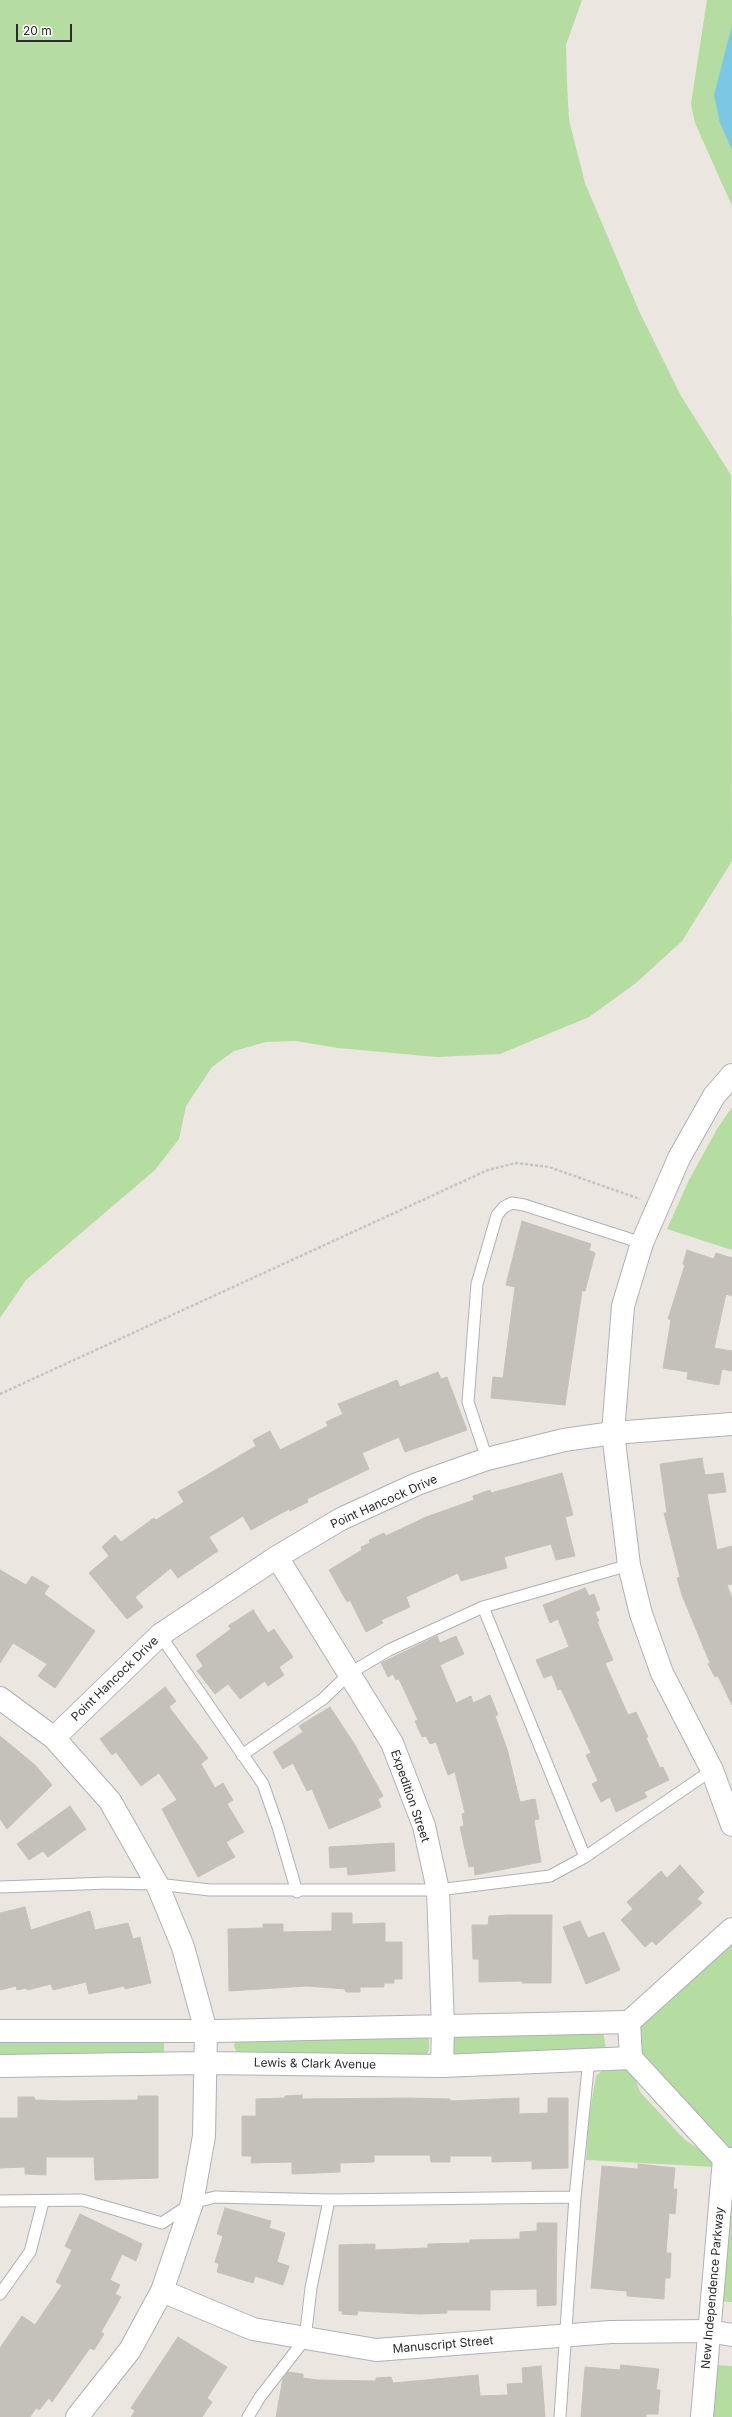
<!DOCTYPE html>
<style>
body{margin:0}
#map{position:relative;width:732px;height:2417px;overflow:hidden;background:#ebe6df;font-family:Inter,sans-serif}
canvas{display:block}
.scale{position:absolute;left:16px;top:24px;width:56px;height:18px;box-sizing:border-box;border:2px solid #2b2b2b;border-top:0;padding-left:5px;font-size:12px;line-height:14px;white-space:nowrap;color:#2b2b2b;-webkit-text-stroke:3px #fff;paint-order:stroke}
</style>
<div id="map">
<canvas width="732" height="2417"></canvas>
<div class="scale">20 m</div>
</div>
<script>
const context = document.querySelector('canvas').getContext('2d');
context.lineJoin = 'round';
function fill(path, color) { context.fillStyle = color; context.fill(path, 'evenodd'); }
const shape = rows => new Path2D(rows.map(r => 'M' + r).join(''));
function stroke(path, color, width, dash) { context.strokeStyle = color; context.lineWidth = width; context.lineCap = dash ? 'butt' : 'round'; context.setLineDash(dash || []); context.stroke(path); }
function label(font, color, halo, rows, align = 'center') {
  context.font = font + ' Inter,sans-serif'; context.lineWidth = 3.5; context.setLineDash([]); context.textBaseline = 'middle'; context.strokeStyle = halo; context.fillStyle = color; for (const [text, x, y, turn = 0] of rows) {
    context.save(); context.translate(x, y); context.rotate((+turn || 0) * Math.PI / 180); context.textAlign = isNaN(turn) ? turn : align; if (halo) context.strokeText(text, 0, 0); context.fillText(text, 0, 0); context.restore();
  }
}
const green = shape([
 [0,0,582,0,566,45,567,83,569,120,585,183,639,311,681,396,731,475,732,861,682,941,636,983,589,1017,500,1054,437,1057,338,1048,296,1041,266,1042,234,1051,212,1067,186,1106,179,1139,155,1170,26,1280,0,1318],
 [707,0,732,0,732,206,695,123,691,104],
 [732,1107,732,1250,667,1229,689,1180,717,1129],
 [732,1939,732,2149,724,2145,642,2055,639,2028],
 [603,2031,606,2049,456,2055,453,2054,450,2033],
 [0,2033,164,2041,164,2053,0,2058],
 [429,2036,429,2050,427,2054,421,2056,237,2053,234,2046,235,2041],
 [628,2069,633,2073,640,2092,684,2139,708,2155,715,2167,586,2160,589,2117,596,2076,603,2070],
 [732,2183,732,2302,728,2302,722,2301],
 [716,2365,732,2366,732,2417,707,2417]
]);
const water = shape([
 [732,25,732,150,720,123,714,95]
]);
const building = shape([
 [522,1221,591,1244,589,1250,595,1253,585,1291,582,1291,565,1405,491,1398,493,1377,503,1378,515,1287,506,1285,522,1221],
 [687,1250,714,1259,716,1253,732,1258,732,1296,726,1294,714,1348,732,1351,732,1371,722,1369,719,1385,687,1379,688,1372,663,1368,671,1320,668,1319,685,1265,683,1264,687,1250],
 [438,1372,441,1379,447,1377,467,1430,405,1452,399,1437,362,1453,369,1469,307,1499,308,1502,290,1511,289,1509,251,1530,243,1516,209,1537,218,1551,178,1578,171,1568,135,1597,143,1607,127,1619,89,1573,109,1556,102,1547,115,1535,121,1542,154,1518,156,1520,184,1502,178,1492,256,1446,253,1440,270,1431,280,1450,328,1426,326,1422,343,1414,338,1404,397,1380,400,1387,438,1372],
 [702,1458,705,1475,723,1473,726,1492,707,1494,717,1550,732,1546,732,1584,727,1585,732,1598,732,1705,718,1676,715,1677,708,1664,710,1663,682,1595,677,1578,680,1577,664,1513,667,1513,660,1464,702,1458],
 [562,1473,573,1515,565,1517,575,1556,556,1560,551,1544,504,1557,507,1568,461,1581,458,1573,406,1597,410,1607,381,1620,383,1623,366,1632,350,1600,347,1602,329,1570,362,1550,361,1547,370,1543,369,1540,384,1533,386,1536,426,1517,474,1500,473,1496,490,1490,491,1493,562,1473],
 [0,1570,26,1585,32,1576,49,1586,44,1594,95,1631,55,1688,38,1676,47,1664,13,1643,0,1663,0,1570],
 [585,1588,589,1596,594,1594,600,1610,595,1612,599,1621,597,1622,613,1660,605,1663,628,1715,636,1712,648,1737,646,1738,660,1768,663,1767,669,1780,644,1792,647,1797,616,1812,610,1797,601,1802,592,1784,598,1781,586,1755,591,1753,561,1689,558,1690,552,1675,544,1678,536,1660,569,1647,558,1619,550,1623,543,1605,585,1588],
 [253,1610,268,1633,274,1629,293,1657,279,1667,284,1675,268,1686,265,1681,240,1699,228,1684,215,1694,197,1671,203,1666,196,1655,231,1629,228,1626,253,1610],
 [437,1636,440,1643,456,1636,464,1654,440,1665,456,1703,471,1696,473,1703,490,1695,498,1715,495,1716,507,1749,520,1802,535,1799,539,1819,534,1820,541,1862,475,1875,474,1866,469,1867,460,1827,464,1826,462,1814,465,1813,455,1772,448,1775,436,1742,430,1744,426,1736,422,1737,415,1721,418,1720,399,1679,396,1680,393,1674,388,1677,381,1663,437,1636],
 [165,1687,176,1701,169,1707,208,1758,201,1764,215,1788,223,1783,233,1800,227,1804,244,1832,226,1842,235,1857,198,1877,162,1809,177,1800,159,1773,141,1786,116,1752,112,1755,100,1739,165,1687],
 [330,1707,355,1745,383,1796,378,1799,381,1807,329,1829,312,1789,307,1791,293,1763,283,1769,273,1752,303,1732,299,1726,330,1707],
 [0,1736,35,1765,52,1785,7,1829,0,1819,0,1736],
 [70,1806,86,1829,48,1857,43,1851,29,1860,17,1844,70,1806],
 [394,1843,395,1871,348,1875,347,1867,330,1868,329,1847,394,1843],
 [680,1865,704,1892,697,1899,702,1903,656,1945,652,1941,645,1947,621,1920,633,1909,627,1902,661,1871,667,1878,680,1865],
 [25,1907,31,1930,90,1911,95,1930,128,1923,133,1939,140,1937,151,1983,125,1989,124,1986,89,1994,86,1982,53,1990,51,1984,27,1990,27,1988,17,1990,16,1986,0,1990,0,1913,25,1907],
 [332,1913,352,1913,352,1924,385,1923,385,1942,402,1942,402,1979,394,1979,394,1983,384,1983,384,1987,360,1987,360,1992,346,1992,345,1989,307,1986,229,1991,228,1929,263,1928,263,1924,283,1924,283,1932,332,1931,332,1913],
 [508,1915,552,1915,551,1983,522,1983,522,1981,479,1982,479,1959,473,1959,472,1925,488,1925,489,1916,508,1915],
 [580,1921,588,1938,604,1932,620,1970,586,1984,563,1927,580,1921],
 [302,2095,302,2099,408,2098,450,2099,450,2101,519,2098,519,2114,548,2113,548,2098,568,2098,568,2168,532,2169,532,2161,492,2162,492,2156,450,2156,450,2162,431,2162,430,2155,374,2155,374,2162,340,2163,340,2172,292,2174,292,2162,251,2163,252,2156,242,2156,242,2116,256,2116,256,2099,285,2098,285,2096,302,2095],
 [138,2096,158,2096,158,2178,95,2180,94,2157,46,2157,46,2175,25,2174,25,2167,0,2168,0,2118,18,2118,18,2097,34,2097,35,2100,65,2101,138,2100,138,2096],
 [638,2164,675,2168,673,2189,677,2189,675,2214,669,2213,666,2253,671,2253,670,2278,665,2278,664,2299,627,2296,627,2291,591,2288,602,2166,638,2169,638,2164],
 [225,2208,271,2221,269,2228,285,2233,277,2262,289,2266,283,2285,255,2276,253,2283,217,2272,219,2264,215,2262,223,2236,217,2234,225,2208],
 [80,2214,142,2244,136,2261,122,2254,110,2280,120,2285,115,2294,121,2297,101,2332,104,2334,94,2350,90,2348,52,2402,49,2398,39,2410,36,2408,30,2417,0,2417,0,2348,22,2316,35,2325,62,2285,56,2282,72,2250,65,2246,80,2214],
 [537,2223,557,2223,556,2305,537,2306,537,2289,490,2290,490,2310,447,2310,447,2313,420,2314,358,2311,357,2315,342,2314,342,2311,339,2311,339,2245,375,2244,375,2250,428,2248,428,2244,470,2243,470,2240,520,2239,520,2232,537,2231,537,2223],
 [178,2337,227,2367,207,2398,212,2402,202,2417,131,2417,135,2411,131,2408,178,2337],
 [621,2365,659,2369,656,2390,660,2390,658,2414,646,2414,646,2417,581,2417,585,2367,620,2370,621,2365],
 [541,2366,545,2417,276,2417,283,2378,288,2372,303,2374,303,2378,318,2380,376,2381,376,2378,391,2377,393,2383,478,2375,480,2396,508,2395,507,2384,523,2383,522,2368,541,2366]
]);
const path = shape([
 [0,1394,488,1170,516,1163,549,1167,640,1199]
]);
const lane = shape([
 [487,1459,468,1402,477,1284,497,1215,504,1207,512,1203,524,1205,642,1243],
 [483,1607,585,1857],
 [160,1635,263,1784,278,1827,297,1892],
 [242,1755,323,1699,350,1673,389,1650,483,1607,629,1565],
 [0,1887,108,1883,157,1884,210,1890,438,1890,550,1876,585,1857,712,1770],
 [0,2201,82,2200,162,2223,192,2203,215,2197,329,2200,575,2197],
 [0,2294,30,2252,43,2202],
 [248,2417,260,2397,305,2339,311,2288,329,2200],
 [560,2417,575,2197,589,2059]
]);
const street = shape([
 [277,1557,392,1743,424,1826,438,1890,443,2027,442,2066],
 [0,1698,54,1738,110,1801,157,1884,183,1947,206,2031,204,2136,192,2203,162,2291,130,2350,77,2417],
 [54,1738,160,1635,277,1557,341,1519,417,1484,487,1459,564,1440,613,1433,732,1424],
 [0,2031,218,2031,629,2022],
 [0,2066,206,2063,442,2066,631,2058],
 [162,2291,253,2329,376,2350,611,2332,709,2331,732,2335]
]);
const secondary = shape([
 [732,1075,714,1096,679,1158,642,1243,623,1306,613,1433,629,1565,641,1614,662,1673,712,1770,732,1825],
 [732,1929,629,2022,631,2058,724,2159,732,2159],
 [702,2417,724,2159]
]);
const streetNames = [
 ["Point Hancock Drive",384,1502,-24],
 ["Point Hancock Drive",115,1679,-44],
 ["Expedition Street",410,1796,71],
 ["Lewis & Clark Avenue",315,2064,1],
 ["New Independence Parkway",713,2288,-85],
 ["Manuscript Street",443,2345,-5]
];
fill(green, '#b5dca1');
fill(water, '#7cc7e3');
fill(building, '#c4c0ba');
stroke(building, '#c7c2b8', 1);
stroke(lane, '#afb1ba', 13);
stroke(street, '#afb1ba', 24);
stroke(secondary, '#afb1ba', 24);
stroke(path, '#c4c4c4', 2.5, [3, 2]);
stroke(lane, '#fff', 11);
stroke(street, '#fff', 22);
stroke(secondary, '#fff', 22);
label('12px', '#2b2b2b', '#fff', streetNames);
</script>
